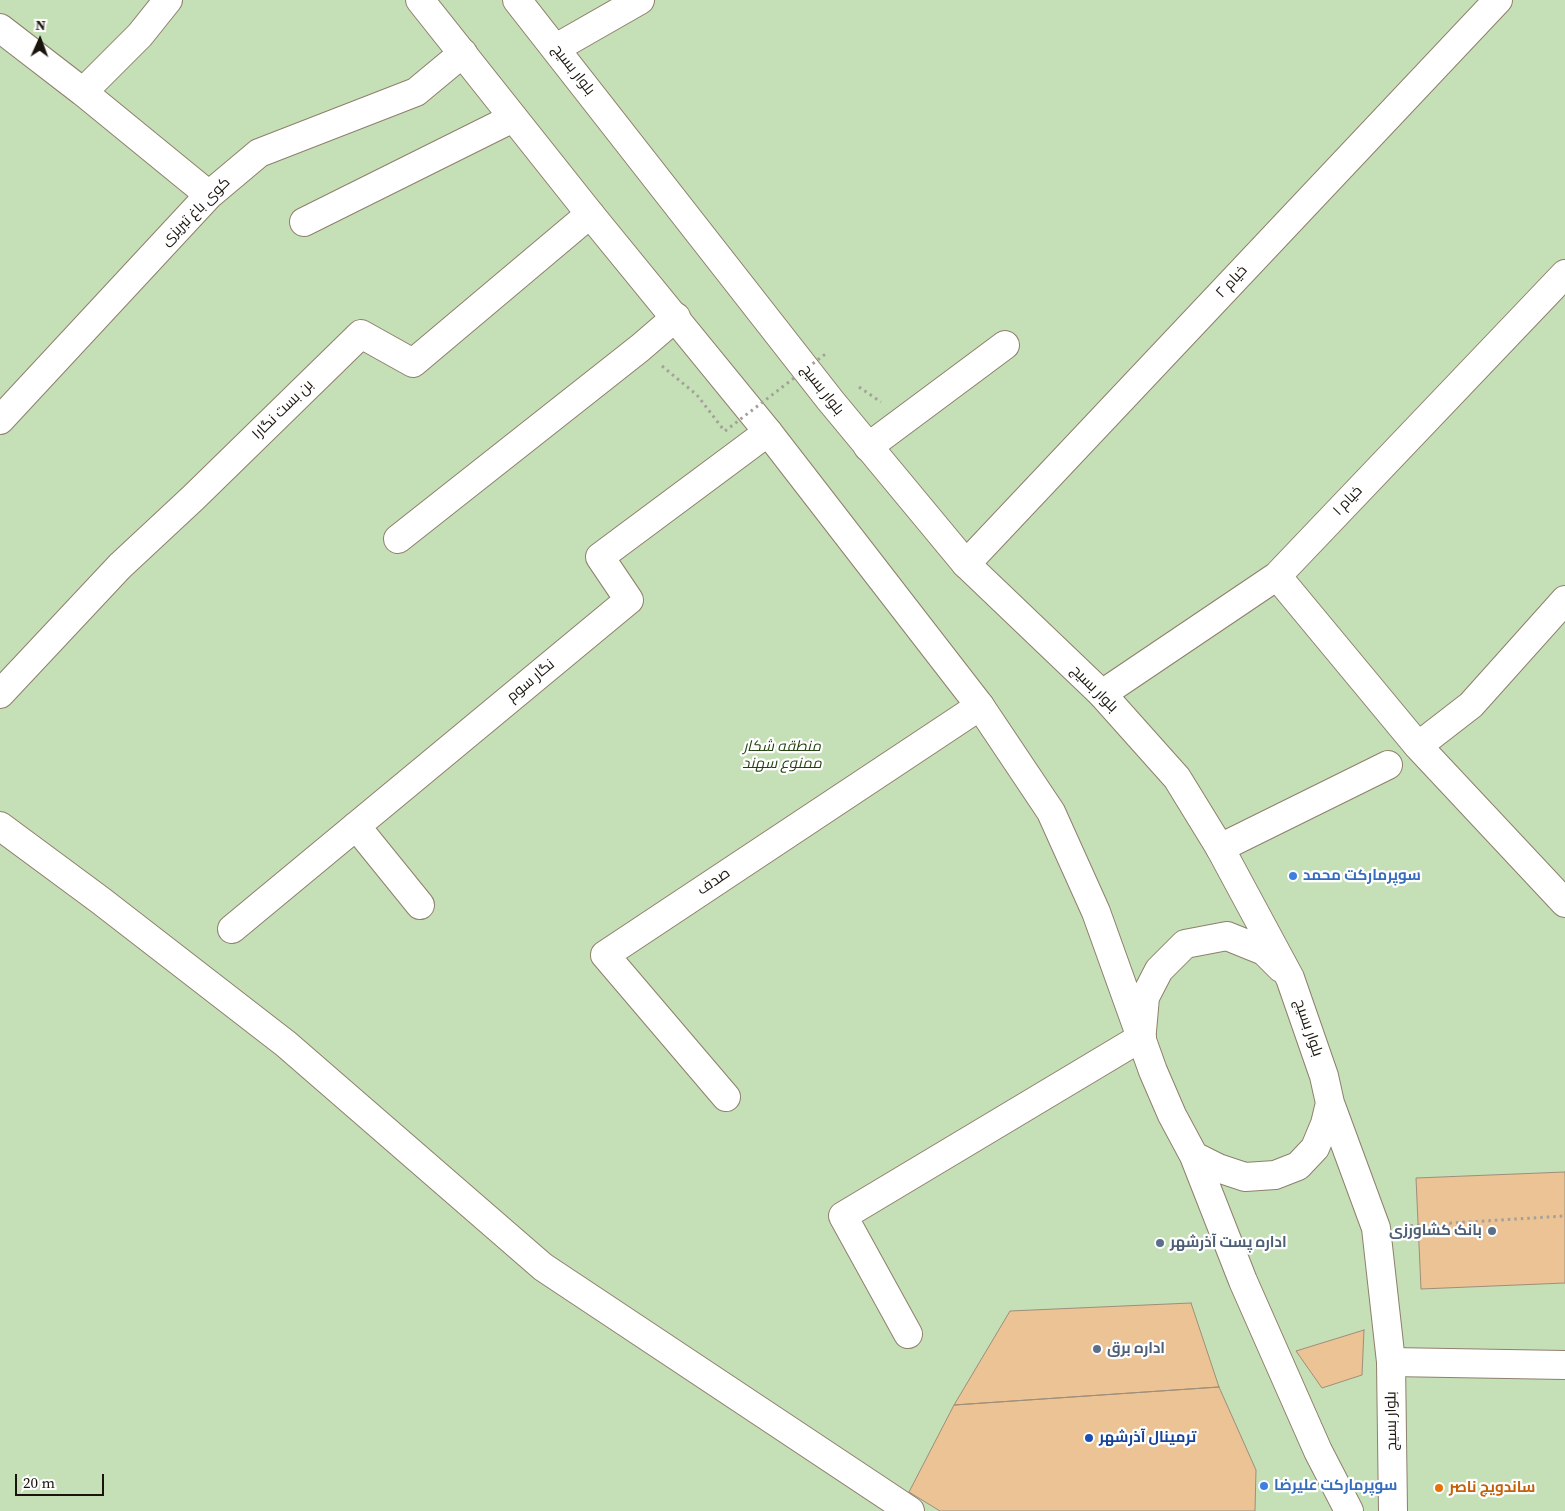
<!DOCTYPE html>
<meta charset="utf-8">
<style>
body{margin:0}
#map{position:relative;width:1565px;height:1511px;overflow:hidden;background:#fffbf7;font-family:"Source Serif 4",serif}
canvas{display:block}
.north{position:absolute;left:15px;top:15px;width:50px;height:50px;-webkit-text-stroke:4px #fff;paint-order:stroke;rotate:2deg;font-size:14px;font-weight:700;line-height:20px;text-align:center;color:#1a140d}
.north::after{content:'';display:block;margin:auto;width:18px;height:22px;background:#1a140d;clip-path:polygon(50% 0,100% 100%,50% 72%,0 100%)}
.scale{position:absolute;left:15px;top:1474px;width:89px;height:22px;box-sizing:border-box;border:2px solid #1a140d;border-top:0;padding-left:6px;font-size:15px;line-height:18px;white-space:nowrap;color:#1a140d;-webkit-text-stroke:4px #fff;paint-order:stroke}
</style>
<div id="map">
<canvas width="1565" height="1511"></canvas>
<div class="north">N</div>
<div class="scale">20 m</div>
</div>
<script>
const context = document.querySelector('canvas').getContext('2d');
context.lineJoin = 'round';
function fill(path, color) { context.fillStyle = color; context.fill(path, 'evenodd'); }
const shape = rows => new Path2D(rows.map(r => 'M' + r).join(''));
function stroke(path, color, width, dash) { context.strokeStyle = color; context.lineWidth = width; context.lineCap = dash ? 'butt' : 'round'; context.setLineDash(dash || []); context.stroke(path); }
function label(font, color, halo, rows, align = 'center') {
  context.font = font + ' "Source Serif 4",Cairo,serif'; context.lineWidth = 4.5; context.setLineDash([]); context.textBaseline = 'middle'; context.strokeStyle = halo; context.fillStyle = color; for (const [text, x, y, turn = 0] of rows) {
    context.save(); context.translate(x, y); context.rotate((+turn || 0) * Math.PI / 180); context.textAlign = isNaN(turn) ? turn : align; if (halo) context.strokeText(text, 0, 0); context.fillText(text, 0, 0); context.restore();
  }
}
const green = shape([
 [0,0,1565,0,1565,1511,0,1511]
]);
const building = shape([
 [1565,1172,1565,1283,1421,1289,1416,1178,1565,1172],
 [1191,1303,1219,1387,954,1405,1010,1311,1191,1303],
 [1364,1330,1362,1375,1322,1388,1296,1351,1364,1330],
 [1219,1387,1256,1470,1255,1511,940,1511,909,1492,954,1405,1219,1387]
]);
const path = shape([
 [662,366,697,395,723,429],
 [859,387,881,402],
 [1404,1226,1564,1216]
]);
const minor = shape([
 [0,28,83,92,209,195],
 [556,48,640,0],
 [83,92,140,35,168,0],
 [304,222,513,118],
 [0,420,209,195,259,153,416,92,463,53],
 [868,447,1005,345],
 [398,539,640,348,676,317],
 [966,564,1498,0],
 [1277,576,1418,746,1565,903],
 [0,694,120,566,193,498,361,334,413,363,590,214],
 [1102,694,1277,576,1565,274],
 [1418,746,1471,705,1565,600],
 [0,826,100,900,286,1044,543,1267,910,1511],
 [356,826,420,905],
 [1220,848,1388,765],
 [232,929,629,600,600,557,768,432],
 [726,1097,605,955,980,706],
 [908,1334,843,1216,1142,1037],
 [1391,1362,1565,1365]
]);
const major = shape([
 [420,0,590,214,768,432,980,706,1051,812,1096,912,1153,1071,1172,1115,1194,1156,1243,1281,1318,1451,1349,1511],
 [517,0,830,400,966,564,1102,694,1177,778,1220,848,1290,978,1324,1076,1330,1103,1376,1228,1391,1362,1393,1511],
 [1142,1031,1145,997,1159,970,1185,944,1227,936,1264,951,1281,968],
 [1194,1156,1218,1168,1245,1177,1275,1175,1298,1166,1315,1148,1325,1124,1330,1103]
]);
const pathBridge = shape([
 [725,431,828,352]
]);
const markers = [
 [1293,876,5,"#3f7fe0"],
 [1492,1231,5,"#5c6f8a"],
 [1160,1243,5,"#5c6f8a"],
 [1097,1349,5,"#5c6f8a"],
 [1089,1438,5,"#1a4fb4"],
 [1264,1486,5,"#3f7fe0"],
 [1439,1488,5,"#e8710a"]
];
const streetNames = [
 ["بلوار بسیج",573,70,52],
 ["کوی باغ تبریزی",196,212,-45],
 ["خیام ۲",1232,282,-47],
 ["بلوار بسیج",822,390,52],
 ["بن بست نگار۱",283,410,-44],
 ["خیام ۱",1348,501,-46],
 ["نگار سوم",531,681,-40],
 ["بلوار بسیج",1094,689,45],
 ["صدف",714,882,-34],
 ["بلوار بسیج",1308,1028,71],
 ["بلوار بسیج",1392,1421,-91]
];
const parkNames = [
 ["منطقه شکار",782,747],
 ["ممنوع سهند",782,764]
];
const shopNames = [
 ["سوپرمارکت محمد",1303,876],
 ["سوپرمارکت علیرضا",1274,1486]
];
const serviceNames = [
 ["بانک کشاورزی",1482,1231,"right"],
 ["اداره پست آذرشهر",1170,1243],
 ["اداره برق",1107,1349]
];
const transitNames = [
 ["ترمینال آذرشهر",1099,1438]
];
const foodNames = [
 ["ساندویچ ناصر",1449,1488]
];
fill(green, '#c5e0b7');
fill(building, '#ebc394');
stroke(building, '#9f8e7b', 1);
stroke(minor, '#8f7f6c', 30);
stroke(major, '#8f7f6c', 30);
stroke(path, '#a4a09a', 3, [2.5, 4]);
stroke(minor, '#fff', 28);
stroke(major, '#fff', 28);
stroke(pathBridge, '#a4a09a', 3, [2.5, 4]);
for (const [x, y, r, color] of markers) { const dot = new Path2D(); dot.arc(x, y, r, 0, 2 * Math.PI); context.fillStyle = color; context.fill(dot); stroke(dot, '#fff', 2); }
label('15px', '#1a140d', '#fff', streetNames);
label('italic 15px', '#24420f', '#fff', parkNames);
label('bold 15px', '#366cbe', '#fff', shopNames, 'left');
label('bold 15px', '#4e5e75', '#fff', serviceNames, 'left');
label('bold 15px', '#164399', '#fff', transitNames, 'left');
label('bold 15px', '#c56008', '#fff', foodNames, 'left');
</script>
